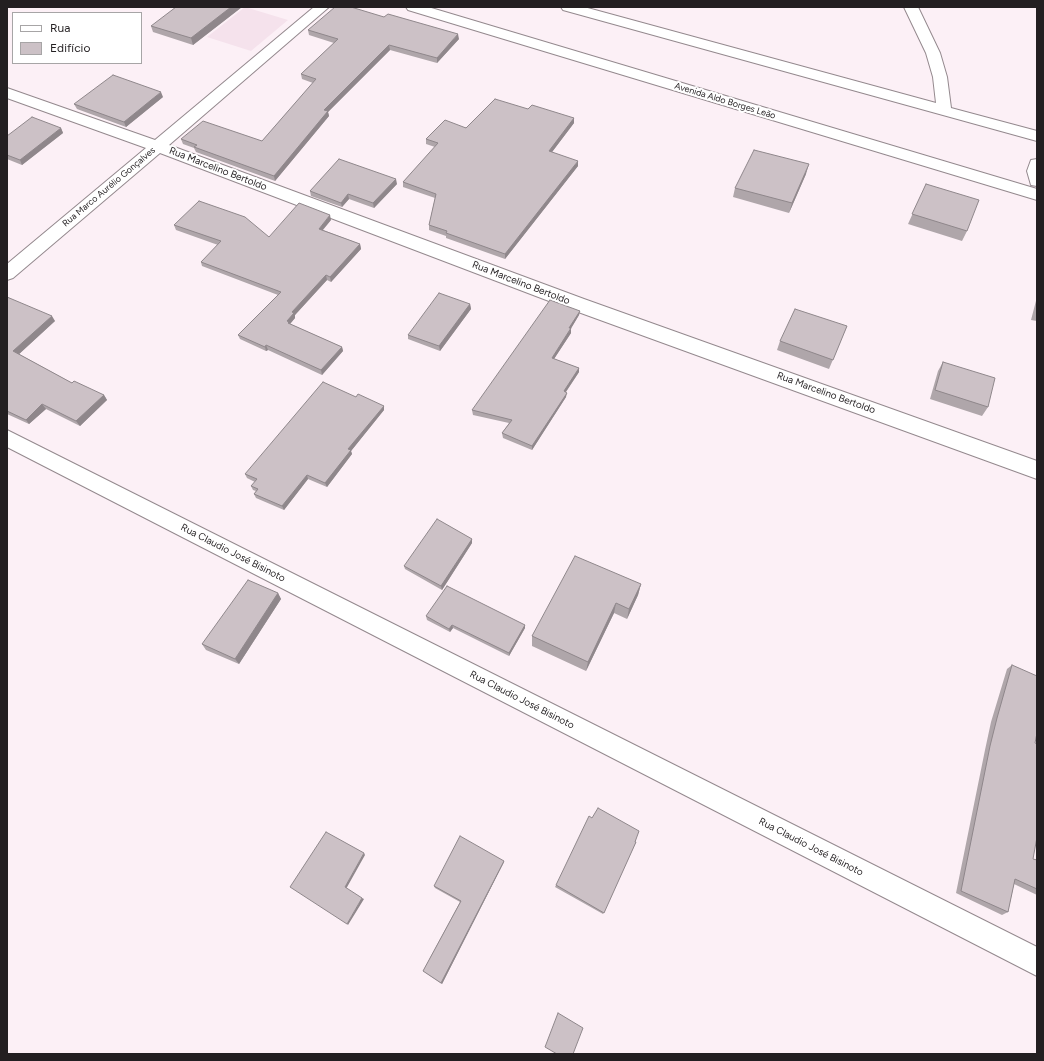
<!DOCTYPE html>
<meta charset="utf-8">
<style>
body{margin:0}
#map{position:relative;width:1044px;height:1061px;overflow:hidden;background:#fcf0f6;font-family:Figtree,sans-serif}
canvas{display:block}
.frame{position:absolute;inset:0;border:8px solid #231f21;pointer-events:none}
.legend{position:absolute;left:12px;top:12px;width:130px;height:52px;box-sizing:border-box;background:#fff;border:1px solid #a7a5a6;margin:0;padding:5px 7px;list-style:none;font-size:12px;color:#231f21}
.legend li{display:flex;align-items:center;gap:8px;height:20px}
.legend b{width:20px;border:1px solid #a7a5a6}
</style>
<div id="map">
<canvas width="1044" height="1061"></canvas>
<div class="frame"></div>
<ul class="legend">
<li><b style="height:5px;background:#fff"></b>Rua</li>
<li><b style="height:11px;background:#ccc1c6"></b>Edifício</li>
</ul>
</div>
<script>
const context = document.querySelector('canvas').getContext('2d');
context.lineJoin = 'round';
function fill(path, color) { context.fillStyle = color; context.fill(path, 'evenodd'); }
const shape = rows => new Path2D(rows.map(r => 'M' + r).join(''));
function stroke(path, color, width, dash) { context.strokeStyle = color; context.lineWidth = width; context.lineCap = dash ? 'butt' : 'round'; context.setLineDash(dash || []); context.stroke(path); }
function label(font, color, halo, rows, align = 'center') {
  context.font = font + ' Figtree,sans-serif'; context.lineWidth = 4; context.setLineDash([]); context.textBaseline = 'middle'; context.strokeStyle = halo; context.fillStyle = color; for (const [text, x, y, turn = 0] of rows) {
    context.save(); context.translate(x, y); context.rotate((+turn || 0) * Math.PI / 180); context.textAlign = isNaN(turn) ? turn : align; if (halo) context.strokeText(text, 0, 0); context.fillText(text, 0, 0); context.restore();
  }
}
const built = shape([
 [245,7,288,20,251,51,207,37]
]);
const minor = shape([
 [314,7,329,7,169,145,584,299,1037,461,1037,479,570,309,160,153,13,278,7,280,7,264,146,148,7,98,7,88,155,140,314,7],
 [406,7,428,7,1037,189,1037,200,408,10,406,7],
 [561,7,584,7,936,103,933,77,926,53,904,7,918,7,940,53,947,77,951,108,1037,131,1037,141,563,10,561,7],
 [1037,159,1037,186,1031,185,1027,171,1031,160,1037,159],
 [7,430,1037,947,1037,976,7,447,7,430]
]);
const wall = shape([
 [242,7,193,45,153,32,151,26],
 [308,30,459,39,437,63,390,50,328,112,329,116,275,181,196,152,194,148,183,144,181,139,262,141,313,83,302,79,301,74,334,43,309,35],
 [163,97,126,127,77,109,74,104],
 [528,109,574,118,574,123,552,152,578,166,505,259,446,238,446,236,429,230,429,225,435,198,403,187,403,182,435,147,426,144,426,139],
 [61,128,63,133,22,165,7,159,7,136],
 [806,174,789,213,733,197,735,188],
 [397,184,374,208,349,199,342,207,311,196,310,191],
 [926,184,967,231,962,241,908,224],
 [331,220,323,230,360,244,361,249,331,282,327,280,295,315,295,318,290,324,342,347,343,351,322,375,268,350,266,351,240,339,238,335,278,295,202,266,201,262,218,245,176,230,174,225,269,237],
 [7,297,55,321,19,354,72,383,104,395,107,400,80,426,46,409,29,424,7,414],
 [1037,297,1037,321,1031,320],
 [470,304,471,309,440,351,408,339,408,335],
 [580,311,579,315,571,328,571,333,554,359,579,368,579,372,566,392,566,397,532,450,503,438,502,433,509,423,473,415,472,410],
 [847,326,829,369,777,350,780,341],
 [943,362,988,407,982,416,930,399,938,371],
 [356,397,384,406,384,410,351,451,352,454,327,487,308,479,284,510,256,498,254,494,256,491,253,490,251,486,255,482,247,478,245,474],
 [472,539,472,543,442,590,405,569,404,566],
 [641,584,638,595,627,619,614,613,586,671,532,646,532,636],
 [278,593,281,599,239,664,206,650,202,644],
 [426,616,525,625,525,628,509,656,453,628,450,632,427,620],
 [1012,665,1035,743,1033,859,1037,860,1037,895,1014,884,1008,912,1002,915,956,893,985,750,991,722,1007,669],
 [635,842,636,842,603,914,555,887,556,885],
 [504,861,504,862,442,984,423,971,460,902,435,888,434,886]
]);
const shadedWall = shape([
 [231,7,242,7,193,45,191,38],
 [458,34,459,39,437,63,437,58],
 [389,45,390,50,328,112,329,116,275,181,274,176,324,110],
 [161,92,163,97,126,127,124,122],
 [574,118,574,123,549,156,549,151],
 [61,128,63,133,22,165,20,160],
 [578,161,578,166,505,259,505,254],
 [809,164,806,174,789,213,792,203],
 [396,179,397,184,374,208,373,203],
 [348,194,349,199,342,207,341,203],
 [330,215,331,220,320,233,319,229],
 [360,244,361,249,331,282,330,277],
 [326,275,327,280,295,315,295,318,290,324,291,326,288,323,287,321,292,312],
 [470,304,471,309,440,351,439,346],
 [580,311,579,315,569,332,569,328],
 [52,316,55,321,17,356,13,351],
 [571,328,571,333,552,362,552,358],
 [266,345,268,350,266,351,265,347],
 [342,347,343,351,322,375,321,370],
 [579,368,579,372,563,396,564,391],
 [567,393,566,397,532,450,532,446],
 [104,395,107,400,80,426,76,421],
 [42,404,46,409,29,424,26,420],
 [384,406,384,410,351,451,352,454,327,487,325,483,348,449],
 [307,475,308,479,284,510,282,506],
 [472,539,472,543,442,590,441,586],
 [641,584,638,595,627,619,629,609],
 [278,593,281,599,239,664,235,659],
 [616,603,614,613,586,671,588,662],
 [452,625,453,628,450,632,449,629],
 [525,625,525,628,509,656,509,653],
 [364,853,365,855,346,889,345,887],
 [504,861,504,862,442,984,441,983],
 [362,898,364,899,348,925,347,924]
]);
const building = shape([
 [176,7,231,7,191,38,151,26,176,7],
 [335,7,351,7,384,17,388,14,458,34,437,58,389,45,324,110,328,111,274,176,194,147,197,145,181,139,203,121,262,141,316,79,301,74,338,39,308,30,335,7],
 [113,75,161,92,124,122,74,104,113,75],
 [495,99,528,109,532,105,574,118,549,151,578,161,505,254,446,233,447,231,429,225,436,194,403,182,438,143,426,139,445,120,466,128,495,99],
 [32,117,61,128,20,160,7,155,7,136,32,117],
 [754,150,809,164,792,203,735,188,754,150],
 [339,159,396,179,373,203,348,194,341,203,310,191,339,159],
 [926,184,979,200,967,231,912,214,926,184],
 [199,201,245,217,269,237,299,203,330,215,319,229,360,244,330,277,326,275,292,312,294,313,287,321,289,322,288,323,342,347,321,370,266,345,265,347,238,335,281,292,201,262,221,241,174,225,199,201],
 [439,293,470,304,439,346,408,335,439,293],
 [7,297,52,316,13,351,72,383,74,381,104,395,76,421,42,404,26,420,7,411,7,297],
 [550,300,580,311,569,328,571,328,552,358,579,368,564,391,567,393,532,446,502,433,512,420,472,410,550,300],
 [795,309,847,326,833,360,780,341,795,309],
 [943,362,995,378,988,407,935,390,943,362],
 [323,382,356,397,358,394,384,406,348,449,351,450,325,483,307,475,282,506,254,494,258,489,251,486,257,479,245,474,323,382],
 [437,519,472,539,441,586,404,566,437,519],
 [575,556,641,584,629,609,616,603,588,662,532,636,575,556],
 [248,580,278,593,235,659,202,644,248,580],
 [447,586,525,625,509,653,452,625,449,629,426,616,447,586],
 [1012,665,1037,676,1037,733,1035,743,1037,744,1037,837,1033,859,1037,860,1037,889,1015,879,1008,912,961,891,990,746,997,718,1012,665],
 [598,808,639,831,635,842,636,842,604,913,556,885,589,816,592,818,598,808],
 [326,832,364,853,345,887,362,898,347,924,290,887,326,832],
 [460,836,504,861,441,983,423,971,461,901,434,886,460,836],
 [558,1013,583,1028,573,1054,557,1054,545,1047,558,1013]
]);
const farStreetnames = [
 ["Avenida Aldo Borges Leão",725,101,17],
 ["Rua Marco Aurélio Gonçalves",109,187,-40]
];
const streetNames = [
 ["Rua Marcelino Bertoldo",218,169,21],
 ["Rua Marcelino Bertoldo",521,283,21],
 ["Rua Marcelino Bertoldo",826,393,20],
 ["Rua Claudio José Bisinoto",233,553,27],
 ["Rua Claudio José Bisinoto",522,700,27],
 ["Rua Claudio José Bisinoto",811,847,27]
];
fill(built, '#f5e2ec');
stroke(minor, '#94898e', 2);
fill(minor, '#fff');
fill(wall, '#afa6aa');
fill(shadedWall, '#8f878b');
fill(building, '#ccc1c6');
stroke(building, '#8f878b', 1);
label('9px', '#231f21', '#fff', farStreetnames);
label('10px', '#231f21', '#fff', streetNames);
</script>
